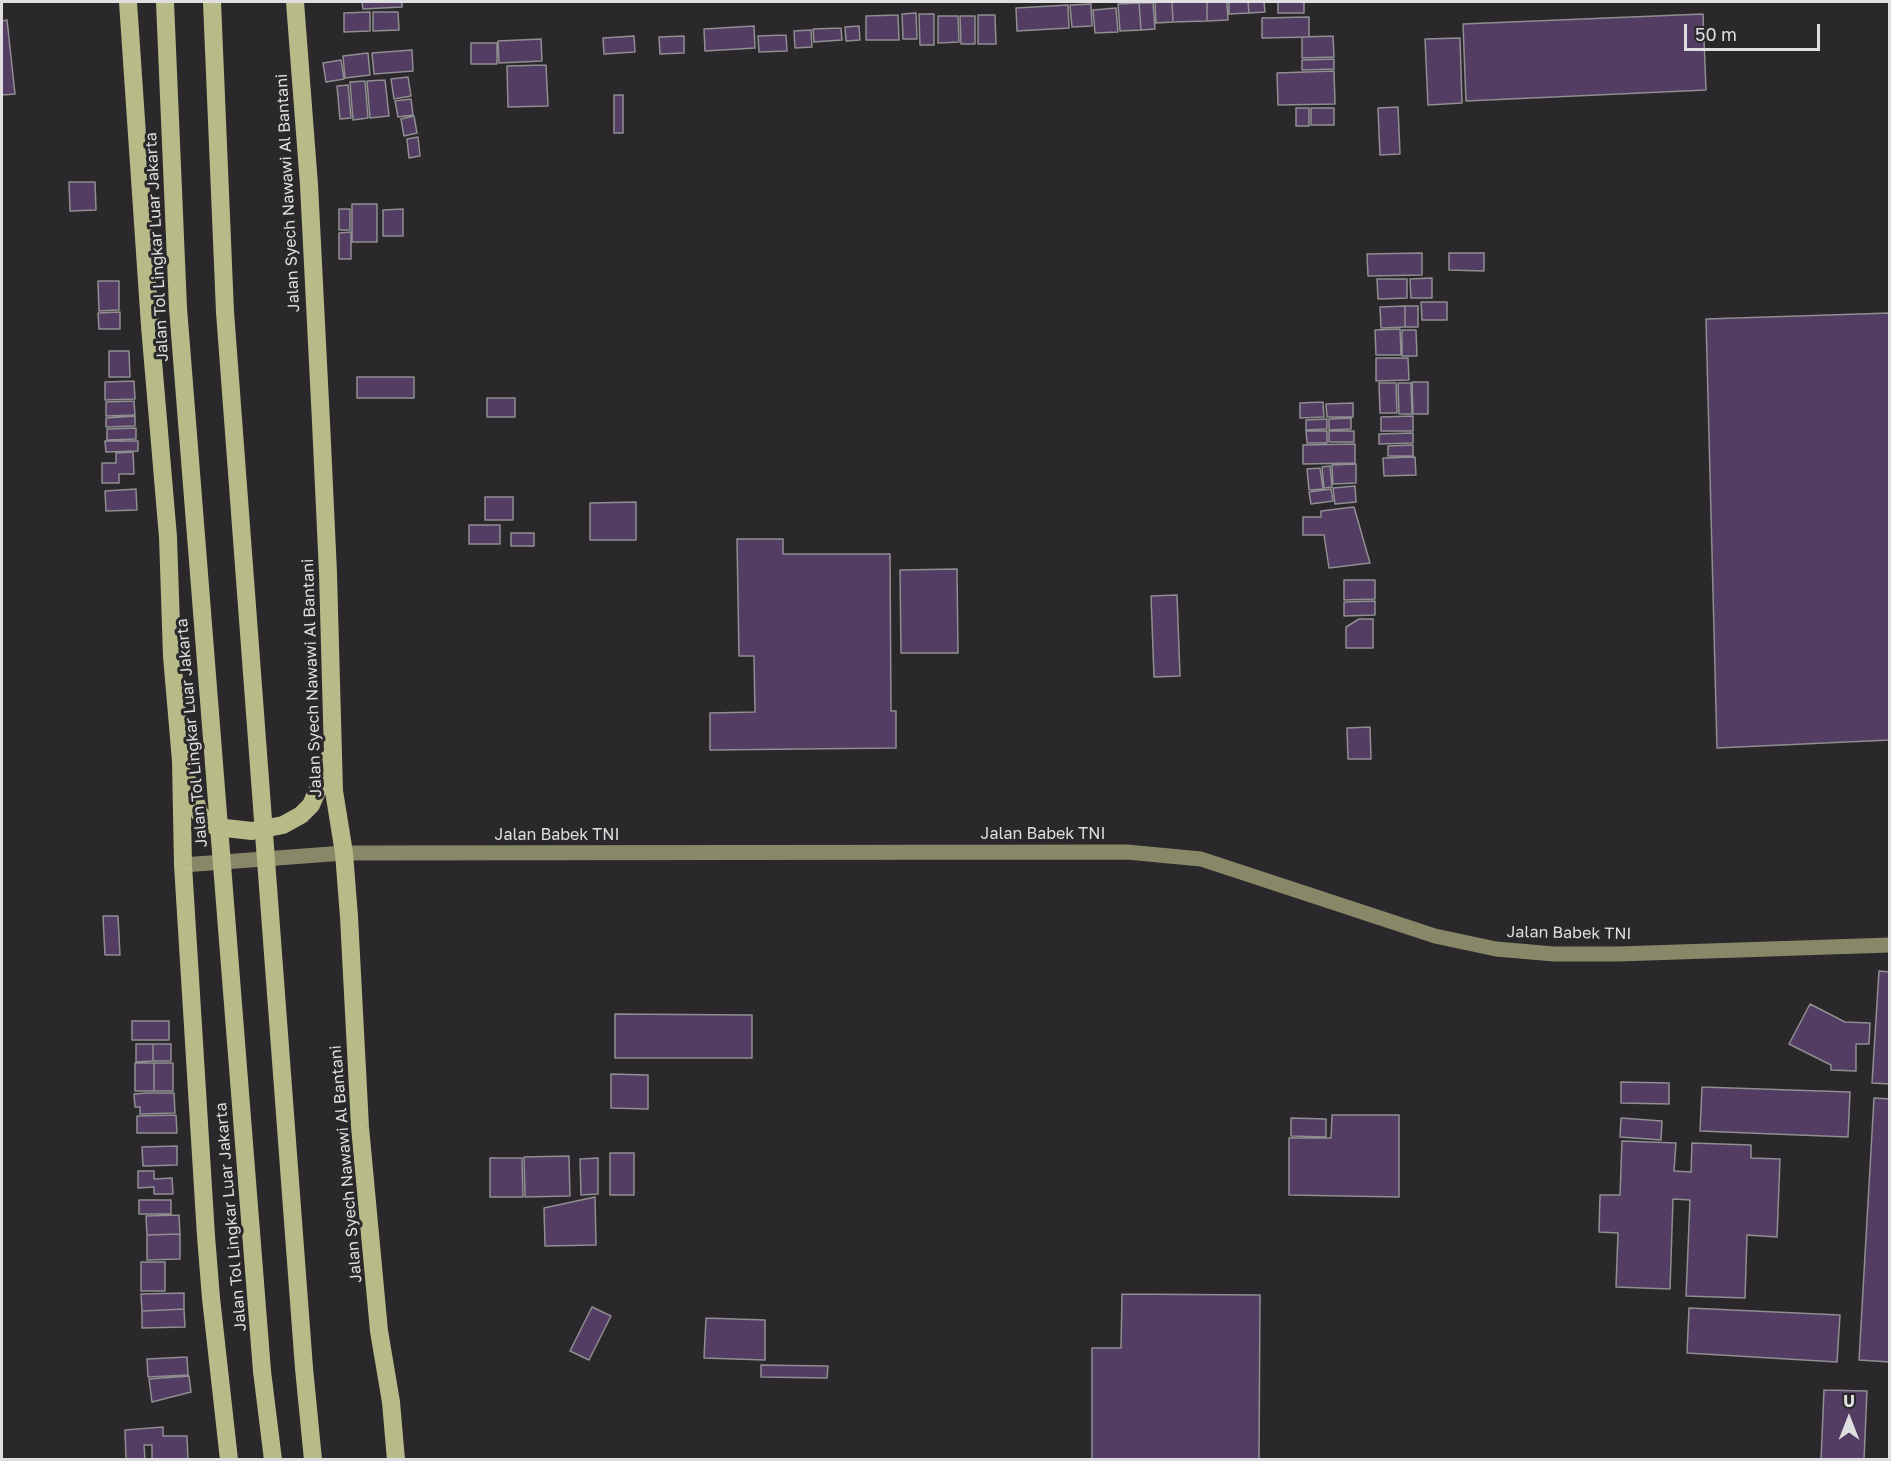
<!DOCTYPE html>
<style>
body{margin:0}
#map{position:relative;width:1891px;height:1461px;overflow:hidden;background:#2a282b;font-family:"Golos Text",sans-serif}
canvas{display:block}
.frame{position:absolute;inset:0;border:3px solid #dfdee0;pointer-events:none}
.north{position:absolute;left:1819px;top:1389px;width:60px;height:60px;-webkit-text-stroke:4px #2a282b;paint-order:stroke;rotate:0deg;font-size:16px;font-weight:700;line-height:24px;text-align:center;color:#dfdee0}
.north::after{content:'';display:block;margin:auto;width:21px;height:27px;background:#dfdee0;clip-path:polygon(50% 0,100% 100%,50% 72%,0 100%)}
.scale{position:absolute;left:1684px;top:24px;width:136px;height:27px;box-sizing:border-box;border:3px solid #dfdee0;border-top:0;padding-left:8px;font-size:18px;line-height:21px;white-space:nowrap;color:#dfdee0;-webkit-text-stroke:4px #2a282b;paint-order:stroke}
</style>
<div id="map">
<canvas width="1891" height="1461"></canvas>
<div class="frame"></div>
<div class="north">U</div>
<div class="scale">50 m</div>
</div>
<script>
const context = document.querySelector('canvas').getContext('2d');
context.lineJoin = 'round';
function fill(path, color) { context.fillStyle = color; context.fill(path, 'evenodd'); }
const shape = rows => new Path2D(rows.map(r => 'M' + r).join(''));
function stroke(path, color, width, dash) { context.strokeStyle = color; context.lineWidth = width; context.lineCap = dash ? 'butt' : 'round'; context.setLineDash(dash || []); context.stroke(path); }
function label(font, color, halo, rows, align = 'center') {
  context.font = font + ' "Golos Text",sans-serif'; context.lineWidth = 6; context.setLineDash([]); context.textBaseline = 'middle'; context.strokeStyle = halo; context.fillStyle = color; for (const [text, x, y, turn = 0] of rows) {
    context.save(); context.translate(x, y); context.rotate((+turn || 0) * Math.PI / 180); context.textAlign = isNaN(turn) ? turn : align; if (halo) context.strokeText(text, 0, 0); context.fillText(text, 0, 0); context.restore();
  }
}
const building = shape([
 [362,2,402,2,402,7,363,9,362,2],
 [1155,2,1172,2,1173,22,1156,23,1155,2],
 [1172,2,1207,2,1207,21,1173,22,1172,2],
 [1207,2,1227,2,1228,20,1207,21,1207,2],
 [1229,2,1248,2,1249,13,1229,14,1229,2],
 [1248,2,1264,2,1265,12,1249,13,1248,2],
 [1278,2,1304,2,1304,13,1278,13,1278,2],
 [1139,3,1153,3,1155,29,1141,30,1139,3],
 [1139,3,1141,30,1120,31,1118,4,1139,3],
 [1091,4,1092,26,1072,27,1070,5,1091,4],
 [1068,5,1069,28,1017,31,1016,8,1068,5],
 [1116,8,1118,32,1095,33,1093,10,1116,8],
 [370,12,370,31,344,32,344,13,370,12],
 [373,12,398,12,399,30,373,31,373,12],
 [916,13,917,39,903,39,902,14,916,13],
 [919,14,934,14,934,45,920,45,919,14],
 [1703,14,1706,90,1466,101,1463,24,1703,14],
 [898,15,899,40,866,40,866,16,898,15],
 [978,15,995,15,996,44,978,44,978,15],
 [938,16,958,16,959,42,938,43,938,16],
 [960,16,975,16,975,44,961,44,960,16],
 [1309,17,1309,37,1262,38,1262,18,1309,17],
 [7,20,15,94,2,95,2,21,7,20],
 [754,26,755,48,705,51,704,29,754,26],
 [859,26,860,40,846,41,845,27,859,26],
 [841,28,842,40,814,42,813,29,841,28],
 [811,30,812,47,795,48,794,31,811,30],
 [786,35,787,51,759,52,758,36,786,35],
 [634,36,635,52,604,54,603,38,634,36],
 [684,36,684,53,660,54,659,37,684,36],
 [1333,36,1334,57,1302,58,1302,37,1333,36],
 [1460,38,1462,103,1428,105,1425,39,1460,38],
 [541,39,542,61,499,63,498,41,541,39],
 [471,43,497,43,497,64,471,64,471,43],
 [412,50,413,71,374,74,372,53,412,50],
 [368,53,370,75,345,78,343,56,368,53],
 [1334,59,1334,69,1302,70,1302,60,1334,59],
 [341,60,344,79,326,82,323,63,341,60],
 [546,65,548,106,508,107,507,66,546,65],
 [1334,71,1335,104,1278,105,1277,73,1334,71],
 [408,77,411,96,394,99,391,79,408,77],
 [385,80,389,116,370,118,367,81,385,80],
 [365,81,368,118,353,120,350,82,365,81],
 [348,85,351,118,340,119,337,86,348,85],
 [614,95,623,95,623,133,614,133,614,95],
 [411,99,413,115,398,117,395,101,411,99],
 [1398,107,1400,154,1380,155,1378,108,1398,107],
 [1296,108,1309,108,1309,126,1296,126,1296,108],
 [1311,108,1334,108,1334,125,1311,125,1311,108],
 [414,116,417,133,404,136,401,119,414,116],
 [418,137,420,156,409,158,407,139,418,137],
 [69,182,95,182,96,210,70,211,69,182],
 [352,204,377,204,377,242,352,242,352,204],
 [339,209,350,209,350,230,339,230,339,209],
 [403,209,403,236,383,236,383,210,403,209],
 [351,232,351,259,339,259,339,233,351,232],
 [1422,253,1422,275,1368,276,1367,254,1422,253],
 [1449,253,1484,253,1484,271,1449,270,1449,253],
 [1432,278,1432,298,1411,298,1410,279,1432,278],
 [1377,279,1407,279,1407,298,1378,299,1377,279],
 [98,281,119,281,119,310,99,311,98,281],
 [1421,302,1447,302,1447,320,1422,320,1421,302],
 [1405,306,1405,327,1381,328,1380,307,1405,306],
 [1405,306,1418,306,1418,327,1405,327,1405,306],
 [120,312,120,329,99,329,98,313,120,312],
 [1890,313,1890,740,1717,748,1706,319,1890,313],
 [1400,329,1401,355,1376,355,1375,330,1400,329],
 [1402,330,1416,330,1417,356,1402,356,1402,330],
 [109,351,129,351,130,377,109,377,109,351],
 [1376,358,1408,358,1409,380,1376,381,1376,358],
 [357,377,414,377,414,398,357,398,357,377],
 [134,381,135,399,105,400,105,382,134,381],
 [1412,382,1428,382,1428,414,1413,414,1412,382],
 [1379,383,1396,383,1397,413,1380,413,1379,383],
 [1398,383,1411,383,1412,414,1399,414,1398,383],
 [487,398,515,398,515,417,487,417,487,398],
 [134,401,135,415,106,416,106,402,134,401],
 [1323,402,1324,417,1300,418,1300,403,1323,402],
 [1353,403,1353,417,1327,417,1326,404,1353,403],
 [135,416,135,426,106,427,106,418,135,416],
 [1413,416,1413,431,1381,431,1381,417,1413,416],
 [1351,418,1351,429,1329,430,1329,419,1351,418],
 [1327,419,1327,429,1306,430,1306,420,1327,419],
 [136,428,136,439,107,440,107,429,136,428],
 [1306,431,1327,431,1327,443,1307,443,1306,431],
 [1329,431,1354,431,1354,442,1329,442,1329,431],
 [1413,433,1413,443,1379,444,1379,434,1413,433],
 [105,441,138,441,138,451,106,452,105,441],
 [1355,444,1355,463,1303,464,1303,445,1355,444],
 [1413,445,1413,456,1388,456,1388,446,1413,445],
 [133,452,134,474,119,474,119,483,102,483,102,463,116,463,116,453,133,452],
 [1415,457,1416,475,1384,476,1383,458,1415,457],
 [1356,464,1356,483,1333,484,1332,465,1356,464],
 [1330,466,1332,487,1324,488,1322,467,1330,466],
 [1320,468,1323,489,1309,490,1307,469,1320,468],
 [1355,486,1356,502,1335,504,1333,488,1355,486],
 [136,489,137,510,106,511,105,491,136,489],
 [1331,489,1333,501,1311,504,1309,492,1331,489],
 [485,497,513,497,513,520,485,520,485,497],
 [636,502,636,540,590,540,590,503,636,502],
 [1354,507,1370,563,1329,568,1324,535,1303,535,1303,517,1321,517,1321,511,1354,507],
 [469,525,500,525,500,544,469,544,469,525],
 [511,533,534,533,534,546,511,546,511,533],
 [737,539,783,539,783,554,890,554,891,711,896,711,896,748,710,750,710,713,755,712,754,656,739,656,737,539],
 [957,569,958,653,901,653,900,570,957,569],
 [1344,580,1375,580,1375,599,1344,600,1344,580],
 [1177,595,1180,676,1154,677,1151,596,1177,595],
 [1375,601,1375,615,1344,616,1344,602,1375,601],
 [1359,619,1373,619,1373,648,1346,648,1346,627,1359,619],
 [1370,727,1371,759,1348,759,1347,728,1370,727],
 [103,916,118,916,120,955,105,955,103,916],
 [1879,971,1890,972,1890,1084,1872,1083,1879,971],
 [1810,1004,1845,1022,1870,1023,1869,1044,1856,1044,1856,1071,1831,1070,1831,1065,1789,1044,1810,1004],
 [615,1014,752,1015,752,1058,615,1058,615,1014],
 [132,1021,169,1021,169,1040,132,1040,132,1021],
 [136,1044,153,1044,153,1061,136,1062,136,1044],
 [153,1044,171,1044,171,1061,153,1061,153,1044],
 [135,1063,154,1063,154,1091,135,1091,135,1063],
 [154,1063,173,1063,173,1091,154,1091,154,1063],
 [611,1074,648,1075,648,1109,611,1108,611,1074],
 [1621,1082,1669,1083,1669,1104,1621,1103,1621,1082],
 [1702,1087,1850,1092,1848,1137,1700,1131,1702,1087],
 [147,1093,174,1093,175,1113,140,1114,140,1107,135,1107,134,1094,147,1093],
 [1874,1098,1890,1099,1890,1362,1859,1360,1874,1098],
 [176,1115,177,1133,137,1133,137,1116,176,1115],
 [1332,1115,1399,1115,1399,1197,1289,1195,1289,1138,1331,1138,1332,1115],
 [1291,1118,1326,1119,1326,1137,1291,1136,1291,1118],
 [1621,1118,1662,1121,1661,1140,1620,1137,1621,1118],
 [1622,1141,1676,1143,1674,1171,1691,1172,1692,1143,1751,1145,1751,1158,1780,1159,1777,1237,1747,1235,1745,1298,1686,1296,1690,1200,1673,1199,1670,1289,1616,1287,1618,1233,1599,1232,1600,1195,1620,1195,1622,1141],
 [177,1146,177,1165,143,1166,142,1147,177,1146],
 [610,1153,634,1153,634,1195,610,1195,610,1153],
 [569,1156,570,1196,525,1197,524,1157,569,1156],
 [490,1158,522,1158,523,1197,490,1197,490,1158],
 [598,1158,598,1194,581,1195,580,1159,598,1158],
 [138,1171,154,1171,154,1179,172,1178,173,1194,154,1194,154,1187,138,1188,138,1171],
 [595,1197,596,1245,545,1246,544,1208,595,1197],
 [139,1200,171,1200,171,1214,139,1214,139,1200],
 [179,1215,180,1234,147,1235,146,1216,179,1215],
 [180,1234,180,1259,147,1260,147,1235,180,1234],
 [141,1262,165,1262,165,1291,141,1291,141,1262],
 [184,1293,184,1309,142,1311,141,1294,184,1293],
 [1122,1294,1260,1295,1259,1460,1092,1460,1092,1348,1121,1348,1122,1294],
 [592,1307,611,1316,589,1360,570,1351,592,1307],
 [1689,1308,1840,1315,1837,1362,1687,1353,1689,1308],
 [184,1309,185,1327,142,1328,142,1311,184,1309],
 [706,1318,765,1320,765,1360,704,1358,706,1318],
 [187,1357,188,1375,148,1377,147,1359,187,1357],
 [761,1365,828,1366,827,1378,761,1377,761,1365],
 [189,1376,191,1392,152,1402,149,1379,189,1376],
 [1824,1390,1867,1391,1864,1460,1821,1460,1824,1390],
 [163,1427,163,1436,187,1436,188,1460,152,1460,152,1445,144,1445,145,1460,126,1460,125,1430,163,1427]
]);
const secondary = shape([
 [183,865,344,853,1127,852,1201,859,1435,936,1496,949,1554,954,1618,954,1890,945]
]);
const highway = shape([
 [128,2,150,326,168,537,172,656,181,761,183,865,206,1236,211,1298,229,1460],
 [165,2,178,308],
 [212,2,225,312],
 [295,2,309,185,321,422,328,573,334,791,344,853,349,917,360,1127,379,1331,391,1402,396,1460],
 [186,777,200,814,205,820,216,827,252,831,283,825,301,815,311,805,318,789,328,759],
 [304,1368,313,1460],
 [262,1371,273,1460]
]);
const highwayBridge = shape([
 [178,308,262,1371],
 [225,312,304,1368]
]);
const streetNames = [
 ["Jalan Syech Nawawi Al Bantani",288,193,-93],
 ["Jalan Tol Lingkar Luar Jakarta",157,247,-93],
 ["Jalan Syech Nawawi Al Bantani",312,678,-92],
 ["Jalan Tol Lingkar Luar Jakarta",192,733,-95],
 ["Jalan Babek TNI",1043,834],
 ["Jalan Babek TNI",557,835],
 ["Jalan Babek TNI",1569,933,1],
 ["Jalan Syech Nawawi Al Bantani",346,1164,-95],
 ["Jalan Tol Lingkar Luar Jakarta",231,1217,-95]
];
fill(building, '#533d63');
stroke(building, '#8f8e91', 1.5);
stroke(secondary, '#868868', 15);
stroke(highway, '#b7bb88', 18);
stroke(highwayBridge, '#b7bb88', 18);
label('16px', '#dfdee0', '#2a282b', streetNames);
</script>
